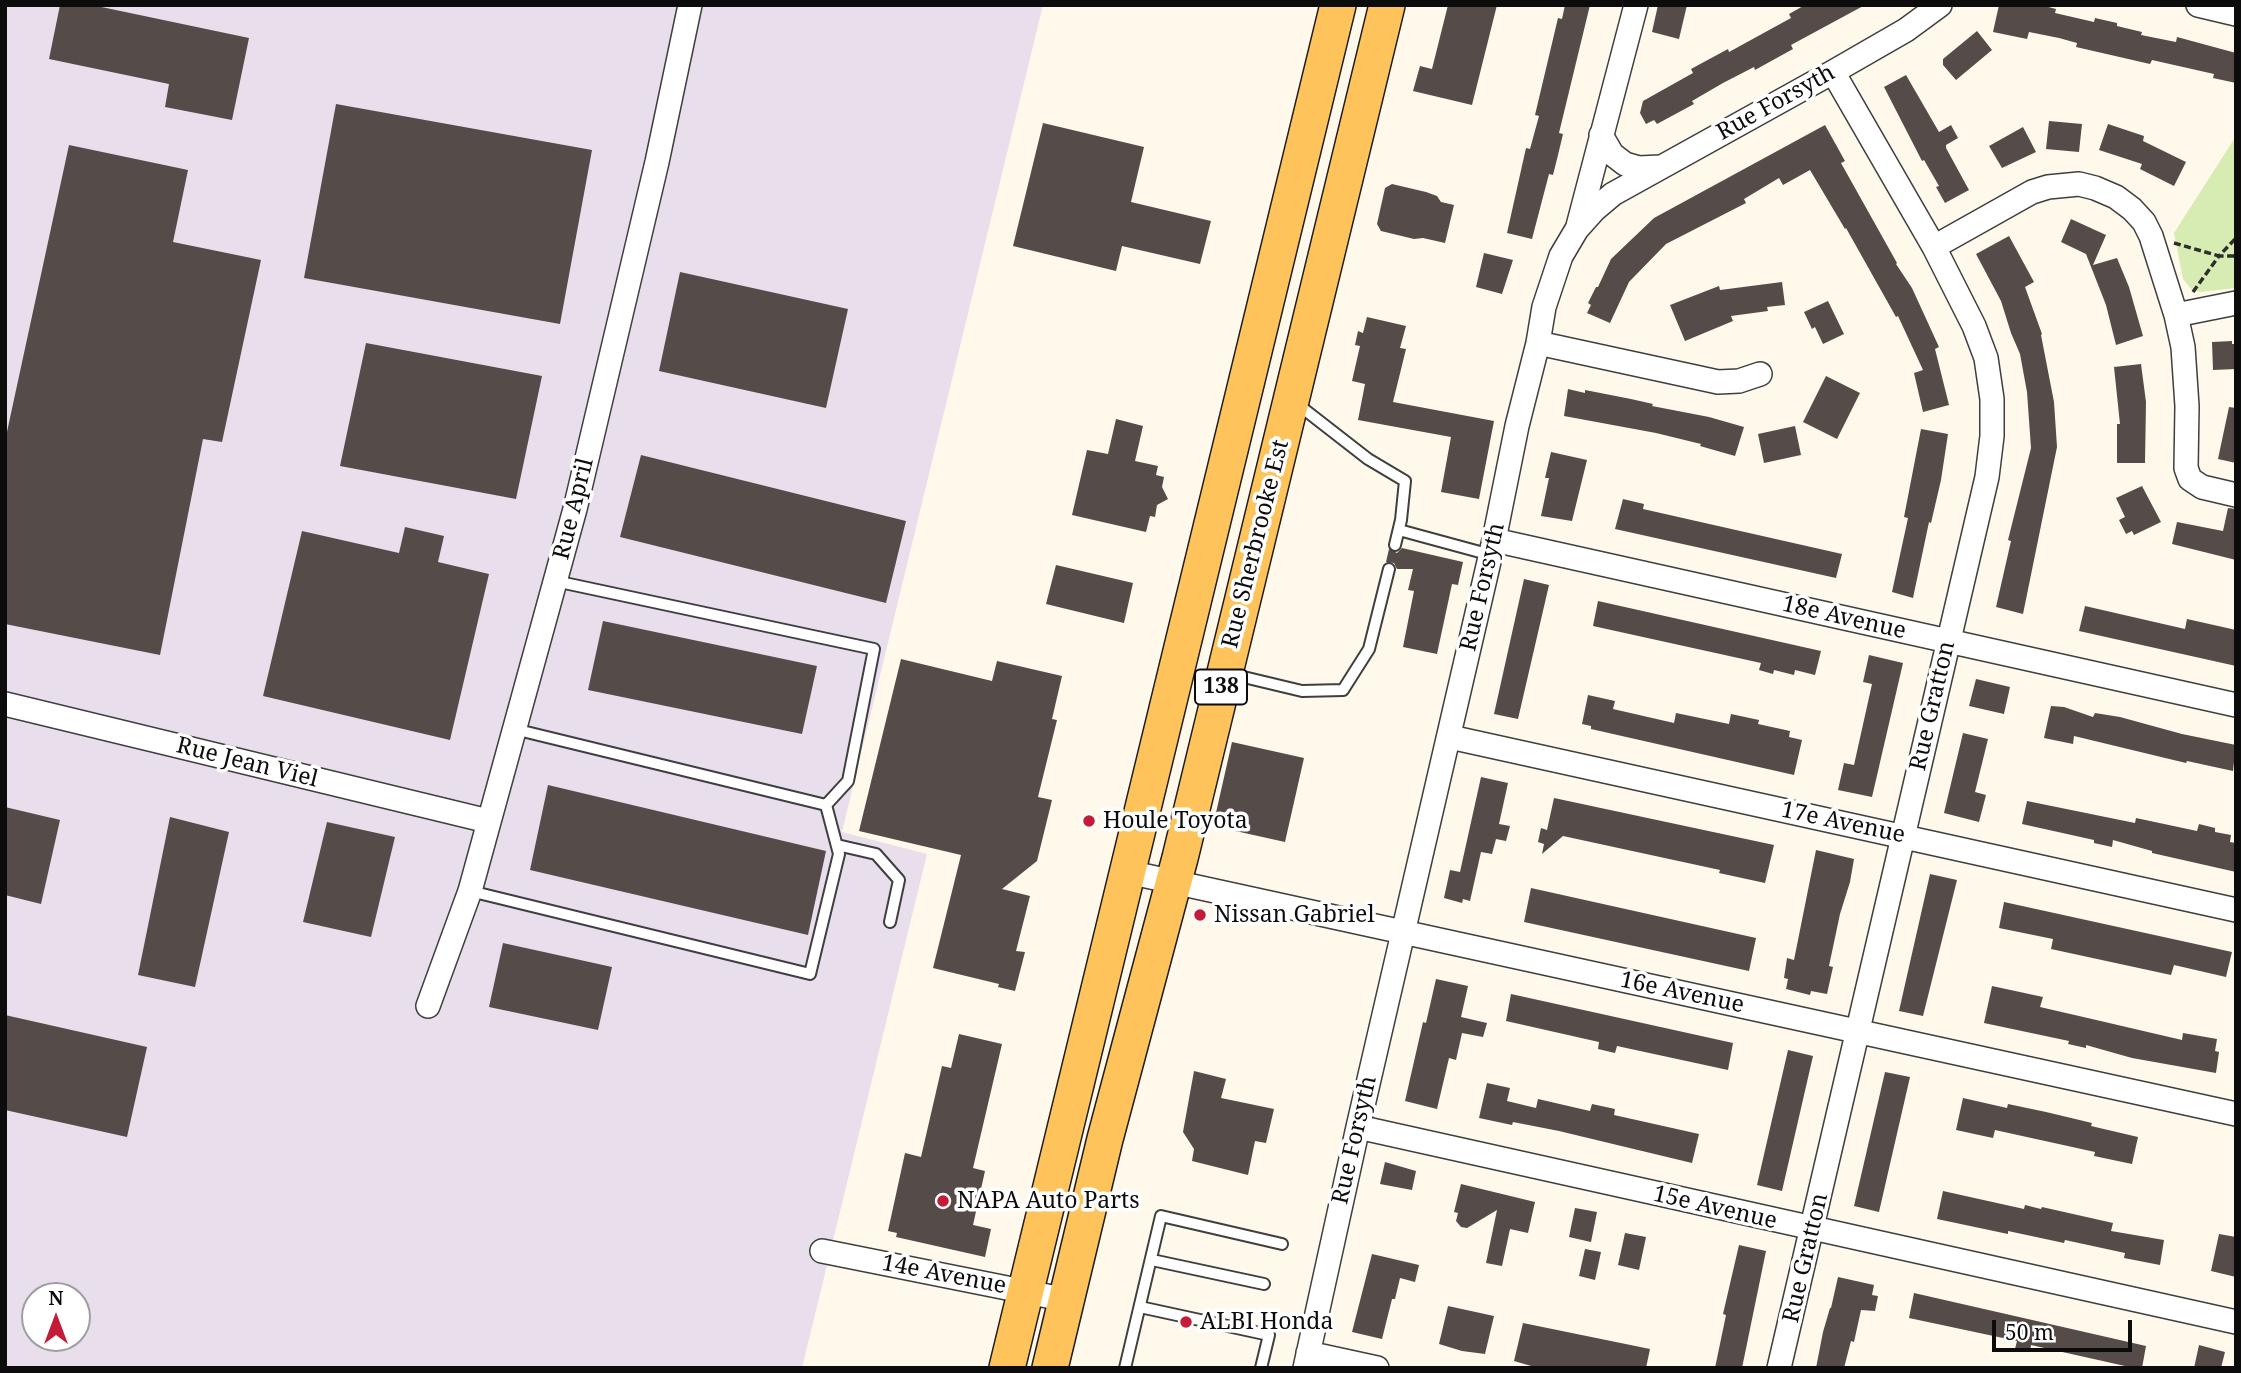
<!DOCTYPE html>
<style>
body{margin:0}
#map{position:relative;width:2241px;height:1373px;overflow:hidden;background:#fff9eb;font-family:"Noto Serif",serif}
canvas{display:block}
.frame{position:absolute;inset:0;border:7px solid #0c0c0c;pointer-events:none}
.north{position:absolute;left:21px;top:1282px;width:70px;height:70px;box-sizing:border-box;background:#fff;border:2px solid #9e9e9e;border-radius:50%;rotate:0deg;font-size:19px;font-weight:700;line-height:28px;text-align:center;color:#0c0c0c}
.north::after{content:'';display:block;margin:auto;width:24px;height:32px;background:#c41c38;clip-path:polygon(50% 0,100% 100%,50% 72%,0 100%)}
.scale{position:absolute;left:1992px;top:1320px;width:140px;height:32px;box-sizing:border-box;border:4px solid #0c0c0c;border-top:0;padding-left:9px;font-size:21px;line-height:24px;white-space:nowrap;color:#0c0c0c;-webkit-text-stroke:5px #fff;paint-order:stroke}
</style>
<div id="map">
<canvas width="2241" height="1373"></canvas>
<div class="frame"></div>
<div class="north">N</div>
<div class="scale">50 m</div>
</div>
<script>
const context = document.querySelector('canvas').getContext('2d');
context.lineJoin = 'round';
function fill(path, color) { context.fillStyle = color; context.fill(path, 'evenodd'); }
const shape = rows => new Path2D(rows.map(r => 'M' + r).join(''));
function stroke(path, color, width, dash) { context.strokeStyle = color; context.lineWidth = width; context.lineCap = dash ? 'butt' : 'round'; context.setLineDash(dash || []); context.stroke(path); }
function label(font, color, halo, rows, align = 'center') {
  context.font = font + ' "Noto Serif",serif'; context.lineWidth = 7; context.setLineDash([]); context.textBaseline = 'middle'; context.strokeStyle = halo; context.fillStyle = color; for (const [text, x, y, turn = 0] of rows) {
    context.save(); context.translate(x, y); context.rotate((+turn || 0) * Math.PI / 180); context.textAlign = isNaN(turn) ? turn : align; if (halo) context.strokeText(text, 0, 0); context.fillText(text, 0, 0); context.restore();
  }
}
const industrial = shape([
 [5,5,1043,5,842,832,927,854,802,1368,5,1368],
 [35,1296,77,1296,77,1338,35,1338]
]);
const green = shape([
 [2236,136,2236,288,2200,292,2191,289,2183,279,2174,233]
]);
const building = shape([
 [60,5,92,5,249,38,232,120,165,107,169,84,49,59],
 [1448,5,1497,5,1472,105,1413,91,1420,66,1432,69],
 [1565,5,1590,5,1559,133,1563,134,1558,155,1553,175,1549,174,1532,239,1507,233,1526,148,1530,149,1539,116,1535,115,1558,18,1562,19],
 [1658,5,1687,5,1679,39,1652,32],
 [1805,5,1865,5,1791,45,1793,49,1755,70,1754,67,1723,83,1692,101,1694,104,1657,124,1654,120,1646,124,1640,113,1643,101,1693,73,1691,69,1728,49,1729,52,1791,18,1789,14],
 [1999,5,2041,5,2056,9,2055,13,2094,22,2095,18,2117,23,2117,26,2142,32,2141,35,2176,42,2177,37,2236,53,2236,83,2213,78,2214,74,2152,60,2150,64,2076,47,2077,43,2059,38,2029,32,2027,39,1993,32],
 [1977,31,1992,50,1956,80,1943,65,1943,59],
 [1906,75,1939,132,1951,125,1958,138,1946,145,1946,148,1969,190,1945,203,1936,187,1939,186,1924,160,1922,161,1884,87],
 [336,104,592,150,560,324,304,278],
 [2049,121,2082,124,2079,152,2046,149],
 [1043,123,1144,147,1131,202,1211,221,1200,264,1122,246,1116,271,1013,246],
 [2108,124,2144,136,2143,141,2186,162,2174,186,2140,169,2142,164,2099,150],
 [1825,125,1845,161,1841,163,1897,263,1896,264,1912,288,1939,347,1935,349,1949,405,1923,412,1914,373,1923,370,1898,316,1896,317,1846,228,1845,229,1810,170,1783,185,1779,178,1744,199,1746,203,1666,244,1629,282,1610,323,1587,313,1591,305,1588,303,1596,287,1598,287,1611,259,1654,218],
 [2023,127,2036,152,2002,168,1989,146],
 [69,145,188,170,173,242,261,260,222,442,203,439,160,655,5,624,5,441],
 [1392,184,1426,192,1437,196,1441,202,1454,205,1445,243,1423,238,1414,239,1381,231,1377,224,1385,188],
 [2071,219,2106,235,2093,265,2117,258,2129,287,2143,336,2116,345,2106,305,2086,254,2061,242],
 [2009,236,2034,282,2025,287,2042,334,2041,335,2054,402,2057,447,2023,614,1996,607,2011,541,2008,540,2031,448,2027,392,2020,354,2011,333,2001,301,1976,254],
 [1484,253,1513,260,1502,294,1476,287],
 [680,272,848,309,826,408,659,371],
 [1782,282,1785,305,1767,307,1768,311,1731,316,1733,321,1685,341,1670,305,1719,286,1720,290],
 [1828,301,1844,334,1823,344,1815,327,1812,329,1804,312],
 [1367,317,1406,326,1400,348,1406,349,1393,402,1494,421,1479,499,1441,492,1451,437,1358,420,1365,384,1352,381,1360,346,1355,345,1358,331,1363,333],
 [2232,341,2232,344,2236,344,2236,369,2213,370,2212,342],
 [366,343,542,376,516,499,340,466],
 [2141,364,2146,402,2145,463,2117,463,2117,424,2120,424,2114,367],
 [1826,376,1860,393,1837,439,1803,422],
 [1568,389,1585,393,1585,390,1631,399,1653,404,1652,406,1709,417,1744,427,1735,456,1700,446,1701,444,1656,433,1564,416],
 [2229,407,2236,408,2236,463,2218,459],
 [1116,419,1143,426,1135,461,1158,466,1156,475,1164,477,1162,487,1168,499,1157,505,1155,517,1150,516,1146,532,1072,515,1087,450,1108,454],
 [1795,426,1801,455,1764,463,1758,434],
 [1921,429,1948,434,1941,480,1931,523,1929,522,1913,598,1892,592,1908,518,1904,517],
 [1551,452,1587,460,1572,521,1541,516,1549,478,1545,478],
 [641,455,906,521,886,603,620,537],
 [2142,486,2161,522,2134,535,2132,531,2126,534,2119,520,2125,517,2116,498],
 [1623,499,1644,504,1643,509,1842,554,1836,578,1615,529],
 [2228,508,2236,509,2236,560,2172,544,2177,522,2223,531],
 [405,527,444,536,438,562,489,574,450,740,263,696,302,531,399,553],
 [1402,548,1463,562,1458,585,1452,584,1437,654,1403,647,1414,591,1408,590,1413,569,1397,569,1394,563,1386,562,1389,549,1397,553],
 [1056,565,1133,583,1124,623,1046,604],
 [1524,579,1549,585,1518,719,1494,714],
 [1598,601,1821,651,1815,675,1795,670,1794,675,1774,670,1773,674,1759,670,1761,663,1593,626],
 [2085,606,2185,629,2187,619,2236,630,2236,666,2079,631],
 [603,621,817,666,802,734,588,690],
 [1869,655,1903,663,1872,797,1838,790,1844,763,1854,765,1872,684,1863,682],
 [901,659,992,681,997,661,1062,676,1052,719,1057,720,1038,797,1052,800,1037,861,1002,889,1030,896,1016,951,1025,952,1015,991,998,987,999,984,933,968,961,855,859,831],
 [1976,679,2010,687,2004,714,1969,706],
 [1588,695,1615,701,1613,709,1674,723,1676,713,1729,724,1731,714,1759,720,1758,724,1790,731,1789,737,1802,740,1794,775,1591,729,1591,726,1582,724],
 [2051,706,2064,707,2093,717,2095,713,2120,717,2182,734,2236,745,2233,771,2187,761,2186,763,2074,736,2073,744,2044,738],
 [1963,733,1988,739,1975,792,1986,795,1979,822,1944,813],
 [1232,742,1304,758,1285,842,1213,826],
 [1481,777,1508,783,1499,824,1510,826,1506,841,1496,839,1492,854,1481,852,1470,901,1463,899,1462,903,1444,898,1450,870,1460,872],
 [548,785,826,851,808,935,530,870],
 [1554,798,1774,845,1765,883,1719,873,1720,870,1563,836,1542,854,1544,844,1538,842,1541,828,1547,830],
 [2027,801,2135,823,2136,818,2197,831,2199,824,2215,828,2215,832,2231,835,2230,842,2236,843,2236,872,2152,853,2152,851,2113,840,2112,847,2094,843,2094,840,2022,824],
 [5,807,60,820,41,904,5,895],
 [170,817,229,832,195,987,138,975],
 [327,822,395,837,371,937,303,922],
 [1816,850,1854,859,1850,882,1840,914,1829,966,1833,967,1827,994,1811,991,1810,995,1786,989,1788,979,1784,978,1787,958,1794,960],
 [1930,874,1957,880,1923,1016,1899,1011],
 [1531,888,1756,938,1749,971,1524,922],
 [2004,902,2232,952,2226,977,2174,965,2171,975,2051,949,2053,939,1999,928],
 [503,943,612,967,598,1030,489,1007],
 [1436,979,1468,986,1461,1017,1487,1023,1483,1037,1462,1033,1456,1060,1449,1058,1437,1109,1405,1101,1423,1022,1426,1023],
 [1992,986,2043,997,2040,1007,2092,1019,2182,1040,2183,1033,2217,1039,2215,1051,2219,1052,2216,1073,2132,1058,2086,1045,2086,1048,2068,1044,2069,1041,1984,1023],
 [1511,994,1733,1043,1728,1070,1617,1046,1615,1053,1598,1049,1599,1042,1506,1021],
 [5,1015,147,1047,127,1137,5,1110],
 [959,1034,1002,1044,973,1168,985,1171,973,1225,991,1229,985,1257,896,1237,897,1233,888,1231,905,1153,921,1157,942,1066,951,1068],
 [1788,1050,1813,1056,1782,1191,1757,1185],
 [1194,1071,1226,1079,1221,1098,1274,1109,1266,1143,1255,1141,1248,1175,1192,1161,1194,1149,1183,1132],
 [1885,1072,1910,1077,1879,1212,1854,1206],
 [1487,1083,1510,1088,1507,1101,1536,1108,1538,1099,1590,1111,1592,1104,1615,1109,1614,1115,1699,1134,1692,1163,1559,1131,1513,1122,1512,1125,1479,1118],
 [1963,1098,2007,1108,2008,1104,2046,1112,2092,1123,2091,1126,2138,1137,2132,1164,2094,1156,2095,1152,1995,1130,1993,1138,1956,1130],
 [1385,1162,1416,1171,1412,1190,1380,1184],
 [1461,1184,1535,1202,1528,1233,1510,1229,1502,1266,1486,1263,1497,1210,1467,1228,1461,1227,1456,1221,1458,1213,1454,1212],
 [1943,1191,2024,1209,2025,1205,2041,1209,2042,1207,2113,1223,2111,1231,2164,1240,2160,1265,2124,1258,2125,1253,2065,1240,2064,1243,2008,1231,2008,1234,1937,1219],
 [1575,1208,1597,1212,1591,1242,1569,1237],
 [1625,1233,1646,1237,1639,1270,1618,1265],
 [2219,1234,2236,1237,2236,1277,2211,1271],
 [1739,1245,1766,1251,1742,1368,1715,1368,1726,1315,1723,1314],
 [1585,1249,1601,1252,1595,1280,1579,1276],
 [1372,1254,1419,1265,1415,1282,1400,1278,1395,1299,1392,1299,1382,1339,1352,1332],
 [1838,1277,1874,1285,1872,1295,1878,1296,1875,1311,1861,1310,1854,1342,1851,1341,1844,1368,1816,1368,1823,1332,1830,1308,1831,1308],
 [1914,1293,2146,1346,2142,1368,2134,1368,2031,1345,2030,1352,2015,1349,2017,1341,1909,1318],
 [1448,1306,1494,1316,1485,1354,1462,1351,1439,1344],
 [1523,1323,1650,1349,1646,1368,1538,1368,1514,1361],
 [2199,1345,2225,1352,2221,1368,2194,1368]
]);
const path = shape([
 [2174,243,2219,256,2236,238],
 [2193,292,2219,256,2236,256]
]);
const service = shape([
 [1296,403,1368,459,1405,481,1401,520,1395,545],
 [1399,530,1491,555],
 [1231,674,1302,691,1343,690,1369,649,1389,569],
 [514,729,826,805,848,781,874,649,555,581],
 [837,845,876,854,899,880,890,922],
 [470,891,810,974,839,854,826,805],
 [1152,1260,1264,1284],
 [1140,1307,1269,1335,1261,1368],
 [1125,1368,1161,1216,1282,1244]
]);
const minor = shape([
 [2198,5,2236,14],
 [1601,135,1612,154,1625,164,1639,168,1660,167],
 [1578,226,1636,5],
 [1934,247,2032,192,2048,187,2079,184,2095,188,2116,197,2132,209,2144,222,2151,236,2176,315,2183,347,2187,406,2186,468,2190,479,2202,487,2236,495],
 [2176,315,2236,303],
 [1538,343,1718,382,1739,381,1760,374],
 [1494,540,2236,705],
 [5,704,488,821],
 [1450,737,2236,910],
 [1128,872,2236,1114],
 [428,1006,470,891,575,509,657,162,690,5],
 [1358,1127,2236,1322],
 [822,1251,1067,1300],
 [1308,1353,1377,1368],
 [1305,1368,1358,1127,1494,540,1517,426,1538,343,1544,307,1561,256,1577,229,1594,210,1613,194,1833,72,1906,30,1940,5],
 [1779,1368,1987,477,1992,436,1992,399,1986,358,1974,326,1934,247,1833,72]
]);
const primary = shape([
 [1007,1368,1338,5],
 [1050,1368,1105,1139,1180,858,1387,5]
]);
const markers = [
 [1089,821,7,"#c41c38"],
 [1200,915,7,"#c41c38"],
 [943,1201,7,"#c41c38"],
 [1186,1322,7,"#c41c38"]
];
const shields = [
 [1221,687,52]
];
const shieldNames = [
 ["138",1221,687]
];
const streetNames = [
 ["Rue Forsyth",1776,103,-29],
 ["Rue April",574,509,-76],
 ["Rue Sherbrooke Est",1256,544,-76],
 ["Rue Forsyth",1483,587,-77],
 ["18e Avenue",1844,618,13],
 ["Rue Gratton",1933,706,-77],
 ["Rue Jean Viel",247,763,14],
 ["17e Avenue",1843,823,12],
 ["16e Avenue",1682,993,12],
 ["Rue Forsyth",1355,1140,-77],
 ["15e Avenue",1715,1208,13],
 ["Rue Gratton",1806,1258,-77],
 ["14e Avenue",944,1275,11]
];
const poiNames = [
 ["Houle Toyota",1103,821],
 ["Nissan Gabriel",1214,915],
 ["NAPA Auto Parts",957,1201],
 ["ALBI Honda",1200,1322]
];
fill(industrial, '#e9dfec');
fill(green, '#d7ecb2');
fill(building, '#554b48');
stroke(service, '#3f3f3f', 14);
stroke(minor, '#3f3f3f', 26);
stroke(primary, '#1d1d1d', 38);
stroke(path, '#2e2e2e', 3.5, [7, 3.5]);
stroke(service, '#fff', 10);
stroke(minor, '#fff', 23);
stroke(primary, '#ffc35b', 35);
for (const [x, y, r, color] of markers) { const dot = new Path2D(); dot.arc(x, y, r, 0, 2 * Math.PI); context.fillStyle = color; context.fill(dot); stroke(dot, '#fff', 2.5); }
for (const [x, y, w] of shields) { const box = new Path2D(); box.roundRect(x - w / 2, y - 17.5, w, 35, 5); context.fillStyle = '#fff'; context.fill(box); stroke(box, '#0c0c0c', 2); }
label('bold 21px', '#0c0c0c', null, shieldNames);
label('23px', '#0c0c0c', '#fff', streetNames);
label('23px', '#0c0c0c', '#fff', poiNames, 'left');
</script>
